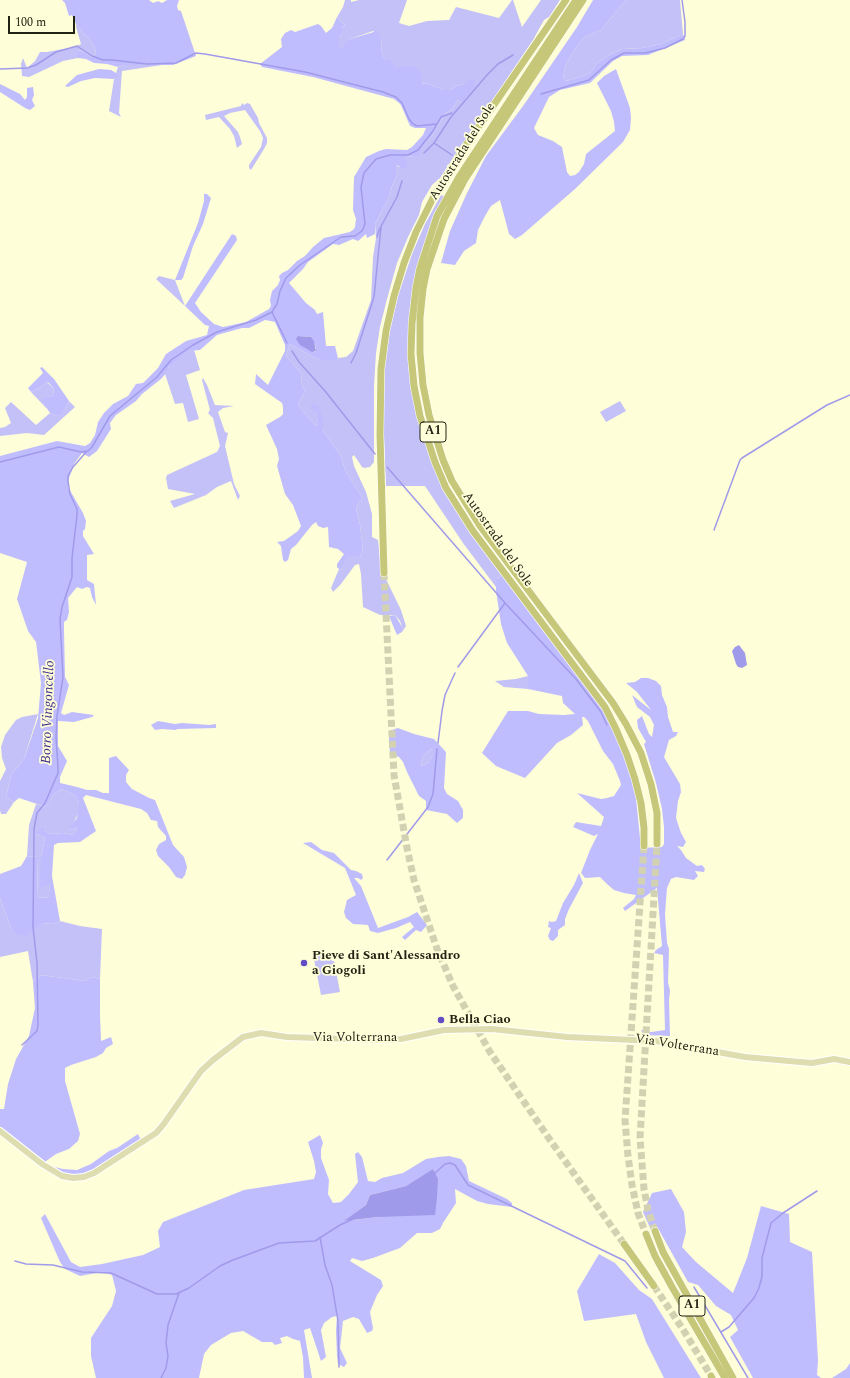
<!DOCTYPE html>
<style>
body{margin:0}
#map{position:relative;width:850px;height:1378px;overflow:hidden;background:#fefed9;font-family:Spectral,serif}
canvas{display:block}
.scale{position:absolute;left:8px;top:16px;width:67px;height:18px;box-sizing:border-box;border:2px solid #222214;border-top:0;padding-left:5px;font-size:12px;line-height:14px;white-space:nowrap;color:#222214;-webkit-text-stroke:3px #fefed9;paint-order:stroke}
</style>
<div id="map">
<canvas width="850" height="1378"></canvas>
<div class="scale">100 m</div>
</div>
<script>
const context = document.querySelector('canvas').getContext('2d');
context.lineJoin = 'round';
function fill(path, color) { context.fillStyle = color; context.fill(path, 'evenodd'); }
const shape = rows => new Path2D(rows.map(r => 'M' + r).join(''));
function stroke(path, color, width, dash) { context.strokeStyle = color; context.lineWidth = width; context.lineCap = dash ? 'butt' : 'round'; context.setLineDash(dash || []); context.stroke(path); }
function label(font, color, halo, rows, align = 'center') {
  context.font = font + ' Spectral,serif'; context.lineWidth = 3.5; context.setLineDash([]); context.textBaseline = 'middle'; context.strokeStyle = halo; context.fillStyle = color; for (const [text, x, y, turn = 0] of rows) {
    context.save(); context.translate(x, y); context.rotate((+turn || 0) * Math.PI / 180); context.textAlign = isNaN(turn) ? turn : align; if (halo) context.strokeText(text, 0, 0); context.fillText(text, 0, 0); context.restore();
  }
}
const green = shape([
 [345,0,351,0,351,2,359,0,407,0,399,23,409,26,427,21,449,20,456,7,499,18,512,0,513,0,522,27,541,0,560,0,549,17,544,20,533,40,440,178,432,185,422,202,419,215,408,237,397,263,387,299,380,327,376,353,374,386,374,462,370,467,364,468,362,467,354,455,352,457,354,466,366,492,372,514,372,537,378,540,381,569,401,610,406,626,402,632,402,627,400,621,395,615,380,615,363,607,361,574,359,564,355,565,341,584,333,592,331,588,339,569,342,570,348,555,360,557,363,550,360,525,356,508,359,502,363,499,345,470,341,456,322,429,318,412,318,419,316,426,298,405,305,391,302,385,301,373,286,356,290,344,315,358,337,360,338,358,346,357,353,351,371,300,373,257,376,238,375,224,390,195,392,186,398,173,396,168,396,165,399,167,405,159,409,156,414,157,432,136,445,114,451,110,458,100,461,103,464,84,456,86,450,90,444,90,426,83,421,84,423,80,417,69,395,68,385,59,382,54,381,38,373,31,350,39,342,48,339,48,339,38,342,33,342,28,345,25,337,17,343,7],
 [626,0,680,0,683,34,661,44,643,48,622,49,609,55,597,63,591,72,583,76,566,81,563,77,566,64,577,46,585,37,601,30],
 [76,24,86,36,90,39,91,42,95,48,96,54,91,57,84,52,79,50,78,58,63,61,29,77,22,76,21,64,23,58,27,68,35,61,40,52,47,52,74,47,81,44,76,27],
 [125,65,162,65,122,71,119,113,121,117,109,111,114,79,116,77,116,73,118,67],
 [242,103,244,105,247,103,250,104,258,118,259,123,267,138,267,143,264,149,251,170,249,168,249,165,261,147,263,138,260,131,245,110,230,113,224,116,238,132,240,137,242,144,237,148,234,136,230,129,219,117,206,120,205,115,241,106],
 [441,195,444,196,415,280,411,382,410,385,436,471,503,575,496,579,496,587,463,543,425,486,386,486,384,435,384,395,385,365,390,329,398,296,412,254,425,224],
 [159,276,175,280,185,306,156,279],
 [194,350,200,370,186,375,199,419,188,422,183,403,175,404,165,374,168,371,168,368,177,360,189,351],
 [203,378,207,385,215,405,234,406,223,408,218,412,225,432,228,433,225,446,234,484,240,496,238,500,231,481,217,487,206,495,174,508,170,501,195,494,168,489,166,478,167,475,217,452,220,446,213,418,208,413,210,410,202,380],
 [47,382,54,389,53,395,43,399,48,410,31,392,41,387],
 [69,401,75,407,44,435,27,433,0,436,0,428,5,427,11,423,5,408,11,402,36,425,50,413,57,416,65,409],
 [620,401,626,411,606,422,600,412],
 [528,676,528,689,504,687,495,681,516,679],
 [38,714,24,759,11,775,6,797,14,802,6,814,1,814,0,810,0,781,6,769,2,758,1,747,5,735,16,720,22,717],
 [431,749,433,750,433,755,429,762,422,766,421,764,423,756],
 [62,789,74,795,79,803,79,812,70,830,77,828,73,835,63,833,51,834,45,831,34,833,45,838,41,856,49,884,50,893,50,897,37,898,38,857,27,856,29,825,36,804,46,807,54,794],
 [0,898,12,931,38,926,43,923,52,924,60,921,80,926,102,929,100,979,92,977,85,981,41,975,33,982,28,951,0,957],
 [316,953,331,958,332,961,334,961,340,992,321,995,313,954]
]);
const forest = shape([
 [62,0,149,0,153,3,158,1,162,3,167,0,179,0,177,6,178,10,181,11,196,56,173,65,125,65,118,67,107,64,94,63,86,59,78,58,78,50,84,52,91,57,96,54,95,48,91,42,90,39,86,36,76,24,72,15,69,16,65,3],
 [593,0,626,0,601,30,585,37,577,46,566,64,563,77,566,81,583,76,591,72,597,63,609,55,622,49,643,48,661,44,683,34,685,40,648,55,622,56,613,61,590,83,560,90,549,97,534,128,538,135,553,141,562,147,567,172,570,176,575,175,579,172,584,164,586,154,615,131,614,122,611,111,597,83,604,76,616,69,630,108,631,118,630,130,623,142,575,189,522,235,515,239,509,234,500,200,491,206,485,216,478,230,476,243,464,251,455,265,441,263,450,231,467,193,486,156,523,106,577,27],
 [337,17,345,25,342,28,342,33,339,38,339,48,342,48,344,44,350,39,377,31,381,38,382,54,385,59,392,61,395,68,403,66,415,66,421,74,423,80,422,84,426,83,444,90,450,90,456,86,464,84,473,78,475,81,475,86,461,103,458,100,451,110,445,114,432,136,421,149,419,156,414,157,409,156,405,159,408,164,406,169,396,165,396,168,398,173,392,186,390,195,375,224,375,234,367,238,366,234,358,241,353,239,339,245,333,244,308,262,303,269,289,283,306,303,315,310,317,314,323,312,326,346,335,346,338,358,337,360,327,360,315,358,290,344,286,356,301,373,302,385,305,391,298,405,316,426,318,419,318,412,311,409,310,406,314,404,319,407,324,423,322,429,341,456,345,470,363,499,359,502,356,508,360,525,363,550,360,557,348,556,342,570,339,569,337,567,337,564,344,554,338,549,329,547,328,527,323,528,318,526,316,522,312,525,296,545,291,549,288,560,285,562,283,560,281,546,277,542,284,541,298,531,301,526,293,505,285,494,277,466,279,459,277,449,266,425,280,417,283,414,283,407,282,403,255,384,256,374,268,385,285,351,285,345,278,329,275,322,271,321,265,320,249,328,242,328,217,335,200,350,189,351,168,368,168,371,161,379,142,394,136,401,116,415,110,423,111,429,97,451,89,457,82,453,74,464,68,481,68,487,83,513,86,521,85,529,83,531,83,536,94,554,87,555,87,580,94,584,96,605,92,597,90,588,87,587,82,589,77,587,68,598,69,612,67,620,64,622,64,630,65,677,69,685,61,713,64,715,72,712,94,715,92,717,74,722,58,721,58,746,67,761,60,777,60,783,77,787,87,790,96,790,103,793,109,793,109,758,116,756,129,770,126,775,126,782,132,789,149,798,155,800,173,845,184,857,187,867,185,875,182,879,176,877,169,867,158,856,156,850,159,844,166,840,166,836,158,827,157,821,151,820,147,813,141,809,86,795,83,798,96,831,80,842,58,843,54,845,52,876,60,921,52,924,43,923,26,936,19,935,12,931,0,898,0,874,21,866,27,856,38,857,37,898,50,897,49,884,40,888,41,856,45,838,34,833,43,827,45,831,51,834,63,833,73,835,77,828,70,830,69,828,77,818,79,808,79,803,74,795,62,789,54,794,46,807,19,798,14,802,6,797,11,775,24,759,38,718,41,683,36,642,28,631,17,599,27,562,0,553,0,456,57,441,85,446,90,443,95,435,98,422,104,413,113,404,128,396,136,384,143,383,158,368,166,354,186,341,207,335,209,326,205,325,185,306,232,234,236,236,237,240,195,303,201,312,214,324,223,327,246,322,269,309,271,306,270,300,272,291,278,285,280,280,279,276,282,273,288,270,297,261,305,256,313,247,324,238,350,232,354,229,355,227,356,219,353,210,354,177,366,157,379,151,386,149,407,150,412,147,423,135,426,128,415,128,410,126,401,105,399,103,394,99,313,77,262,67,260,64,282,47,281,39,285,33,291,30,295,32,318,24,321,26,326,33,332,28],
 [298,336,311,337,315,345,316,349,315,352,305,348],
 [99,69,111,70,116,73,117,77,114,79,95,78,81,81,68,87,65,86,77,75],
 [0,84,20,94,25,100,27,97,27,88,33,87,34,95,32,100,35,106,30,110,25,108,0,92],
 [204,194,207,194,211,198,203,224,193,246,183,278,181,280,175,280,198,223,204,201],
 [42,367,54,379,69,401,65,409,61,414,57,416,50,413,48,410,42,399,53,395,54,389,49,383,47,382,41,387,31,392,28,388,43,373,40,368],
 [503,575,601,706,617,737,630,773,636,798,641,848,662,847,664,844,664,827,662,809,656,783,644,744,646,742,638,728,637,720,642,716,649,734,652,737,654,725,650,717,637,707,632,695,651,710,637,692,626,683,635,682,641,678,648,678,656,681,661,686,662,695,667,707,668,717,673,732,678,732,676,736,669,740,664,757,680,784,681,792,678,801,676,818,681,833,686,842,683,847,677,846,681,850,686,858,697,866,702,865,705,869,704,872,695,871,698,876,694,880,676,877,671,879,667,888,665,914,667,943,669,949,668,983,670,990,669,1000,670,1036,643,1035,641,1030,651,1032,665,1030,663,955,654,953,656,950,662,946,657,888,625,911,623,908,634,899,636,895,624,893,614,890,607,884,600,877,585,878,581,873,590,850,598,834,594,836,573,827,576,822,601,826,604,817,577,793,601,799,607,798,614,796,621,785,620,781,613,764,603,751,588,721,584,717,582,717,583,725,571,735,557,743,525,778,496,766,482,753,508,711,528,711,539,714,564,715,575,714,563,703,562,696,528,689,528,676,507,643,501,624,496,591,496,579],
 [395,615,402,627,402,632,397,635,389,616],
 [158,721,175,724,182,723,209,725,216,724,216,728,178,729,175,730,162,729,155,730,151,725],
 [398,728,414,734,434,739,446,752,444,788,447,794,458,801,463,810,463,818,457,823,447,814,426,810,426,801,419,796,407,772,403,762,399,757,396,756,390,752,389,743,389,731],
 [431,749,433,750,433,755,429,762,422,766,421,764,423,756],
 [311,842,322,850,334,853,351,870,356,871,362,874,363,878,361,880,358,878,354,878,361,886,378,928,408,917,417,912,427,925,421,932,416,930,405,940,402,937,414,927,410,922,396,928,378,933,370,931,368,925,353,924,346,918,344,912,347,900,356,895,345,868,303,843],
 [579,873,583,883,569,909,565,919,565,925,558,930,558,936,553,941,550,940,548,936,551,928,548,927,549,921,552,922,556,921,563,903,574,885],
 [41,975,85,981,92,977,100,979,100,1015,101,1041,111,1037,113,1044,106,1048,103,1053,96,1057,71,1065,65,1068,65,1081,80,1134,78,1141,69,1149,56,1154,42,1164,63,1169,77,1170,91,1164,109,1151,117,1148,138,1134,142,1143,114,1162,83,1177,73,1178,62,1176,51,1171,42,1164,0,1131,0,1109,4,1109,8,1084,16,1059,29,1036,35,1008,33,982],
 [320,1135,323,1143,321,1149,321,1158,329,1180,328,1194,333,1203,341,1202,349,1194,358,1182,355,1154,358,1152,362,1157,368,1181,375,1182,382,1178,403,1173,426,1159,438,1157,449,1156,461,1159,466,1166,469,1181,507,1199,512,1203,512,1207,488,1204,477,1201,455,1189,456,1203,443,1223,440,1229,432,1233,417,1233,400,1248,373,1258,362,1261,352,1258,350,1261,381,1280,383,1286,377,1295,370,1312,373,1328,372,1331,367,1333,359,1319,353,1317,343,1321,340,1348,347,1363,344,1367,338,1364,337,1356,336,1331,337,1316,332,1317,324,1323,321,1330,326,1357,321,1361,310,1328,304,1330,312,1378,304,1378,303,1357,300,1341,293,1339,287,1336,280,1338,282,1343,275,1345,272,1342,262,1342,243,1331,231,1333,211,1345,204,1354,199,1378,96,1378,91,1356,91,1338,112,1306,116,1291,112,1275,102,1272,80,1276,65,1269,60,1262,41,1218,45,1214,71,1262,80,1267,102,1264,143,1255,160,1247,158,1231,163,1222,244,1190,314,1179,316,1172,314,1161,308,1142],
 [434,1169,378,1217,345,1221,366,1205,370,1195,406,1186],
 [671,1189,684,1212,686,1232,682,1247,696,1262,733,1293,747,1258,761,1206,789,1214,790,1242,812,1252,818,1361,817,1375,821,1378,753,1378,730,1337,738,1330,731,1315,716,1306,698,1285,688,1282,659,1230,651,1230,643,1212,652,1193],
 [599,1254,615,1263,639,1290,652,1299,701,1378,664,1378,646,1342,636,1314,584,1321,577,1291],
 [850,1363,850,1378,832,1378,846,1369]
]);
const water = shape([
 [298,336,311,337,314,341,316,351,312,352,300,345,296,339],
 [739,645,745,653,747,665,742,668,738,667,736,664,732,651,735,647],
 [433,1169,438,1179,437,1198,435,1215,378,1217,344,1221,366,1205,370,1195,406,1186]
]);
const stream = shape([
 [0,69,27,68,36,65,56,52,77,46,92,56,103,60,112,60,147,64,176,63,196,53,205,54,305,72,383,92,396,97,402,103,409,119,413,124,417,126,437,124],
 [541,94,589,80,611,60,624,53,645,53,665,48,683,39,685,36,685,22,682,0],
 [434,143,452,155],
 [424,153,434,143,451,117,487,75,498,64,513,55],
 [377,237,379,230,397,197,402,181],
 [272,312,287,343],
 [292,351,299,362,325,391,375,454],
 [351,363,356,353,374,297,381,227],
 [0,462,59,447,81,452,88,451,92,447,110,416,157,377,171,360,193,345,217,332,256,320,272,312,277,304,280,291,286,278,300,265,341,237,355,236,362,231,365,224,361,187,364,173,376,159,390,155,408,155,418,150,433,131,441,117,452,113],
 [387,467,505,603,576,679,601,712,607,725],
 [714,530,740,460,742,458,827,405,850,395],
 [458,667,505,603],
 [438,743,442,711,445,695,455,673],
 [387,860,428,807,433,794,437,749],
 [22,1045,37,1031,38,1025,37,963,33,927,34,829,37,813,45,803,58,773,58,767,56,737,57,716,63,677,60,619,62,607,72,577,72,558,77,515,77,509,70,494,68,481,68,476,73,467,87,451],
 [434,1174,445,1164,450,1163,455,1165,468,1185,625,1261,647,1288],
 [320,1237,325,1265,332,1285,338,1321,339,1367],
 [15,1261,26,1264,53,1265,82,1272,111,1273,157,1294,176,1294,189,1288,220,1266,233,1260,279,1243,315,1241,340,1225,353,1219],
 [694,1287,748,1378],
 [721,1332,729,1327,754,1298,759,1288,762,1276,762,1258,771,1223,783,1213,817,1191],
 [161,1378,166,1368,168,1356,166,1343,168,1325,179,1293]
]);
const highwayTunnel = shape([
 [384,573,394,775,407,848,414,880,437,949,453,986,490,1052,548,1137,624,1244],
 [644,846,625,1120,628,1156,632,1185,638,1213,646,1234],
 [655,1231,648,1210,644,1189,640,1138,657,844],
 [654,1286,684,1331,711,1376]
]);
const major = shape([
 [0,1131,42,1164,62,1176,73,1178,84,1177,94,1173,156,1133,163,1125,201,1071,213,1060,243,1037,261,1033,287,1037,379,1040,401,1039,444,1030,492,1029,567,1037,656,1041,745,1057,800,1062,812,1063,834,1059,850,1062]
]);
const highway = shape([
 [576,0,459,177,437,216,420,268,416,288,412,323,411,354,414,386,420,416,435,462,446,488,473,531,605,707,616,729,627,755,635,779,641,803,644,828,644,846],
 [583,0,465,179,444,219,427,269,423,289,420,318,420,353,423,385,429,415,443,460,452,481,480,526,613,703,626,724,641,753,651,784,657,813,657,844],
 [384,573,380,435,381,369,386,331,394,296,404,263,416,232,435,194,460,154,566,0],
 [655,1231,663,1252,733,1378],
 [646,1234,655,1256,672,1287,725,1378],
 [624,1244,654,1286],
 [711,1376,712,1378]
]);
const markers = [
 [304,963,4,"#624dc5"],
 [441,1020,4,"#624dc5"]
];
const shields = [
 [433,432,26],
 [692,1306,26]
];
const shieldNames = [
 ["A1",433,432],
 ["A1",692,1306]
];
const streetNames = [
 ["Autostrada del Sole",463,152,-58],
 ["Autostrada del Sole",497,540,55],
 ["Via Volterrana",355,1038],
 ["Via Volterrana",677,1046,9]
];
const poiNames = [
 ["Pieve di Sant'Alessandro",312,956],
 ["a Giogoli",312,971],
 ["Bella Ciao",449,1020]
];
const waterNames = [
 ["Borro Vingoncello",49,712,-88]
];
fill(green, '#c3c1f7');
fill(forest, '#c0bdfe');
fill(water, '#a09aea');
stroke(stream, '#a09aea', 1.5);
stroke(highwayTunnel, '#d2d2b2', 7, [7, 3.5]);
stroke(major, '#fff', 8);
stroke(highway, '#fff', 8);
stroke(major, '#ddddaf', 6);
stroke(highway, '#c7c77a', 7);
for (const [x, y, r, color] of markers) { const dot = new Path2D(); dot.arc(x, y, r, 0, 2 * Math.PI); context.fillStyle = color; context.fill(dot); stroke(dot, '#fefed9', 1.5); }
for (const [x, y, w] of shields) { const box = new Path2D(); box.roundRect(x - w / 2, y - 10, w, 20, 3); context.fillStyle = '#fefed9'; context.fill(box); stroke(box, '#222214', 1); }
label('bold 12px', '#222214', null, shieldNames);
label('13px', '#222214', '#fefed9', streetNames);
label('bold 13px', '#222214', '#fefed9', poiNames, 'left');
label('italic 14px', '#41308b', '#fefed9', waterNames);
</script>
